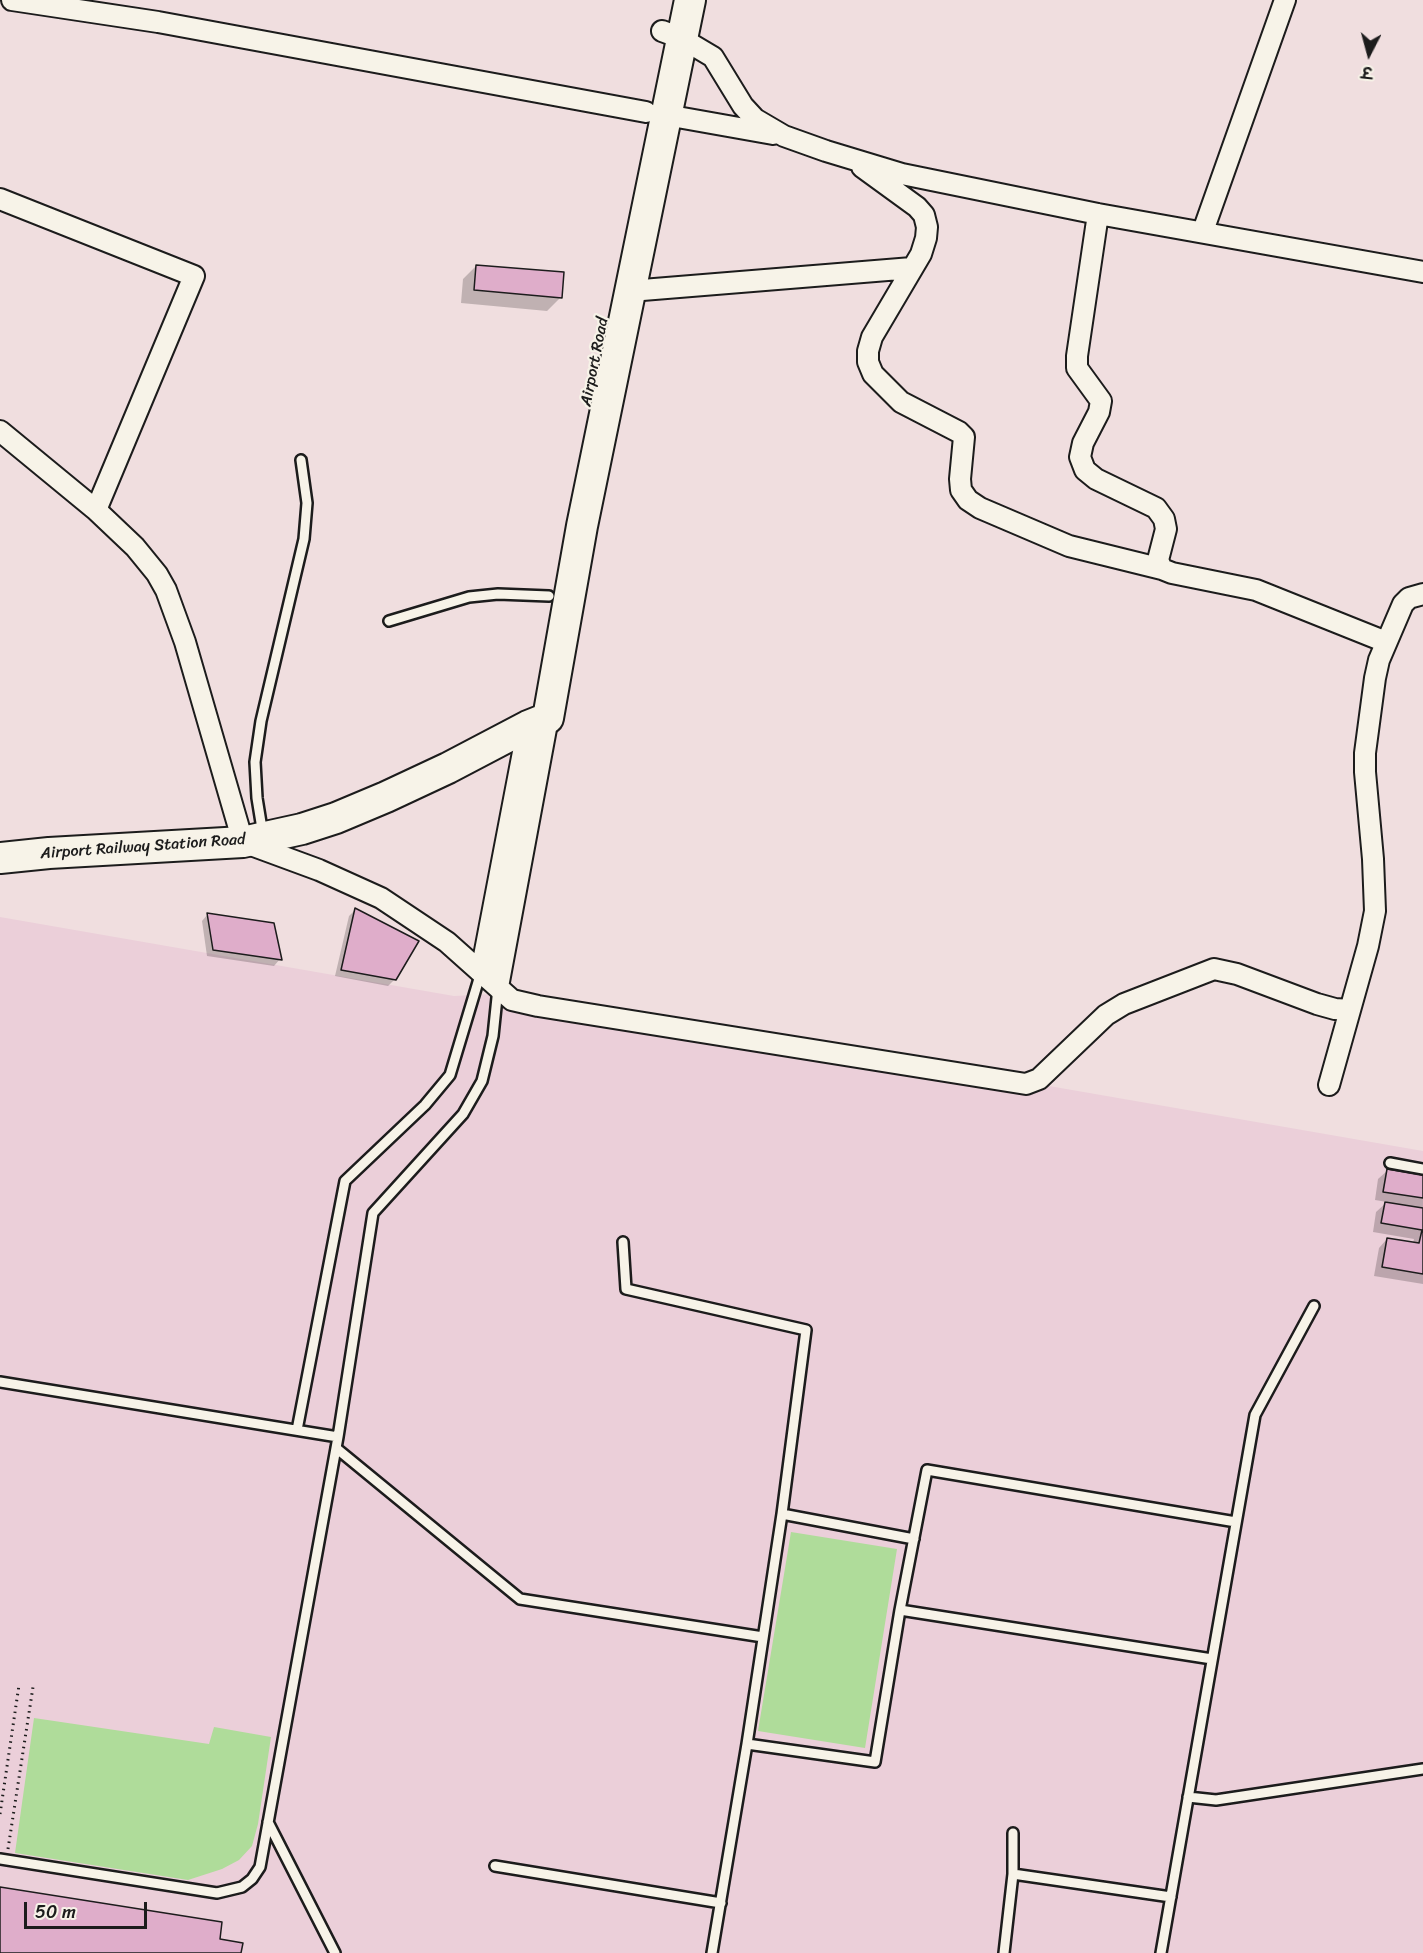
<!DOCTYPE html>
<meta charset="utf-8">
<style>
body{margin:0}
#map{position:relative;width:1423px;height:1953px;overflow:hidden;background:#f0dedf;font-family:Sriracha,"Playpen Sans Deva",sans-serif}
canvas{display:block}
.north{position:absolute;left:1339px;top:24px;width:60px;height:60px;-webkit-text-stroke:4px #f7f3e8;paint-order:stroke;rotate:186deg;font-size:16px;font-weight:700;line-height:24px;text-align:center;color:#1c1c1c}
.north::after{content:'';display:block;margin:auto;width:21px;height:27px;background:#1c1c1c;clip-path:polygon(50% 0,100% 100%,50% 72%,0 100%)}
.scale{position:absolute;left:24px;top:1902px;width:123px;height:27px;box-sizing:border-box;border:3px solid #1c1c1c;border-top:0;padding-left:8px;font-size:18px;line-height:21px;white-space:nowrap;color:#1c1c1c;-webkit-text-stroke:4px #f7f3e8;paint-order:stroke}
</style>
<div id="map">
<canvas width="1423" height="1953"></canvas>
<div class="north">उ</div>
<div class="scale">50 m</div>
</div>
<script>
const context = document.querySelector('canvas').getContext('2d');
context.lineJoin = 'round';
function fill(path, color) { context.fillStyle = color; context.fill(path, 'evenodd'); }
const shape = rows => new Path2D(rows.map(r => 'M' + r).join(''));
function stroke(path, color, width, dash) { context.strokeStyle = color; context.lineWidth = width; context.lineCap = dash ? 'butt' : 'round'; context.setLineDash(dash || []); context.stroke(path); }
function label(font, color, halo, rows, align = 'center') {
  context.font = font + ' Sriracha,sans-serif'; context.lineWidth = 4.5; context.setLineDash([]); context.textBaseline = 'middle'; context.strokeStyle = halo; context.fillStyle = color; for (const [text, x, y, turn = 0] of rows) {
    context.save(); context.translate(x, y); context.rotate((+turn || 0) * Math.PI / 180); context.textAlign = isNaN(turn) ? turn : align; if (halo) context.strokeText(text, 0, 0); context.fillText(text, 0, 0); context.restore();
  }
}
const built = shape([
 [0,917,454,996,514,993,1423,1151,1423,1953,0,1953]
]);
const green = shape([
 [791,1532,897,1549,865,1748,758,1731],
 [34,1718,209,1744,214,1727,271,1737,258,1824,252,1846,239,1860,222,1869,188,1880,15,1853]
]);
const shadow = shape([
 [476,266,561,297,547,311,461,303,463,279],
 [355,910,395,979,388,986,335,976,349,916],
 [208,914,280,959,274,966,207,956,202,921],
 [1387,1171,1423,1177,1423,1284,1374,1276,1379,1248,1387,1239,1413,1243,1414,1239,1373,1232,1376,1212,1387,1202,1375,1200,1378,1179]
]);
const building = shape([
 [476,265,564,272,562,298,474,290,476,265],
 [355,908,419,941,396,980,341,970,355,908],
 [207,913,274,923,282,960,213,950,207,913],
 [1387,1169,1423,1175,1423,1198,1383,1192,1387,1169],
 [1385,1202,1423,1208,1423,1274,1382,1267,1387,1238,1419,1243,1422,1230,1381,1223,1385,1202],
 [0,1887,222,1922,220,1939,243,1943,241,1953,0,1953,0,1887]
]);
const path = shape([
 [0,1814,19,1685],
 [8,1849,33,1687]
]);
const lane = shape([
 [389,621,469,597,498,594,549,596],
 [263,835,257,798,255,762,261,721,304,539,307,503,301,460],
 [1390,1163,1423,1169],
 [623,1242,626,1289,806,1330,782,1514,914,1539],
 [0,1382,338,1437],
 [297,1430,345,1181,425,1105,450,1075,481,972],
 [336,1448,520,1599,763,1637],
 [1212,1659,900,1610,927,1470,1236,1522],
 [747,1744,875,1762,900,1610],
 [1188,1797,1216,1800,1423,1769],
 [268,1822,335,1953],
 [1013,1833,1013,1874,1171,1897],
 [0,1859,217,1893,242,1887,252,1879,260,1867,338,1437,373,1213,463,1114,482,1081,493,1036,498,988],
 [495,1866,721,1903],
 [712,1953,747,1744,782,1514],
 [1004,1953,1013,1874],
 [1161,1953,1255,1415,1314,1306]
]);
const street = shape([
 [12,0,158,22,646,112],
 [662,31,681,38,713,57,743,106,755,119,784,136,826,151,902,174,1098,214,1423,272],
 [666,115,773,134],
 [862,167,917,207,924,215,927,227,926,238,921,254,872,337,868,351,868,362,873,374,901,402,959,432,964,437,960,479,961,490,968,500,980,508,1069,546,1162,569],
 [0,199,194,276,96,510],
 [1098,214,1077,356,1077,368,1101,401,1099,412,1083,443,1080,457,1085,470,1096,479,1156,508,1164,519,1166,529,1158,560,1162,569,1172,573,1256,590,1386,642],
 [1203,231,1285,0],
 [630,291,912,268],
 [0,431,96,510,135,547,157,574,166,590,185,642,243,842,319,870,381,898,447,942,512,1000,538,1006,1026,1084,1039,1079,1106,1015,1124,1004,1214,969,1237,974,1317,1004,1335,1009,1350,1010],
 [481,972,528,726],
 [498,987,548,718],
 [1329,1085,1368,946,1375,911,1373,859,1365,772,1365,753,1375,678,1379,660,1403,604,1409,598,1423,594]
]);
const primary = shape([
 [0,858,49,853,243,842,302,829,336,818,386,797,448,768,528,726,548,718,582,526,690,0]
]);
const streetNames = [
 ["Airport Road",595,362,-79],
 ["Airport Railway Station Road",143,847,-4]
];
fill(built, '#ebcfd9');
fill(green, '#afdc9a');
fill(shadow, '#0003');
fill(building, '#dfadca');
stroke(building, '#1c1c1c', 1.5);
stroke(lane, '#1c1c1c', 14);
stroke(street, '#1c1c1c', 24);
stroke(primary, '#1c1c1c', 34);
stroke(path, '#1c1c1c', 3, [1.5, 4.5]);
stroke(lane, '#f7f3e8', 9);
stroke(street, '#f7f3e8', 20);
stroke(primary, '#f7f3e8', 30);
label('16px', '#1c1c1c', '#f7f3e8', streetNames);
</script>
